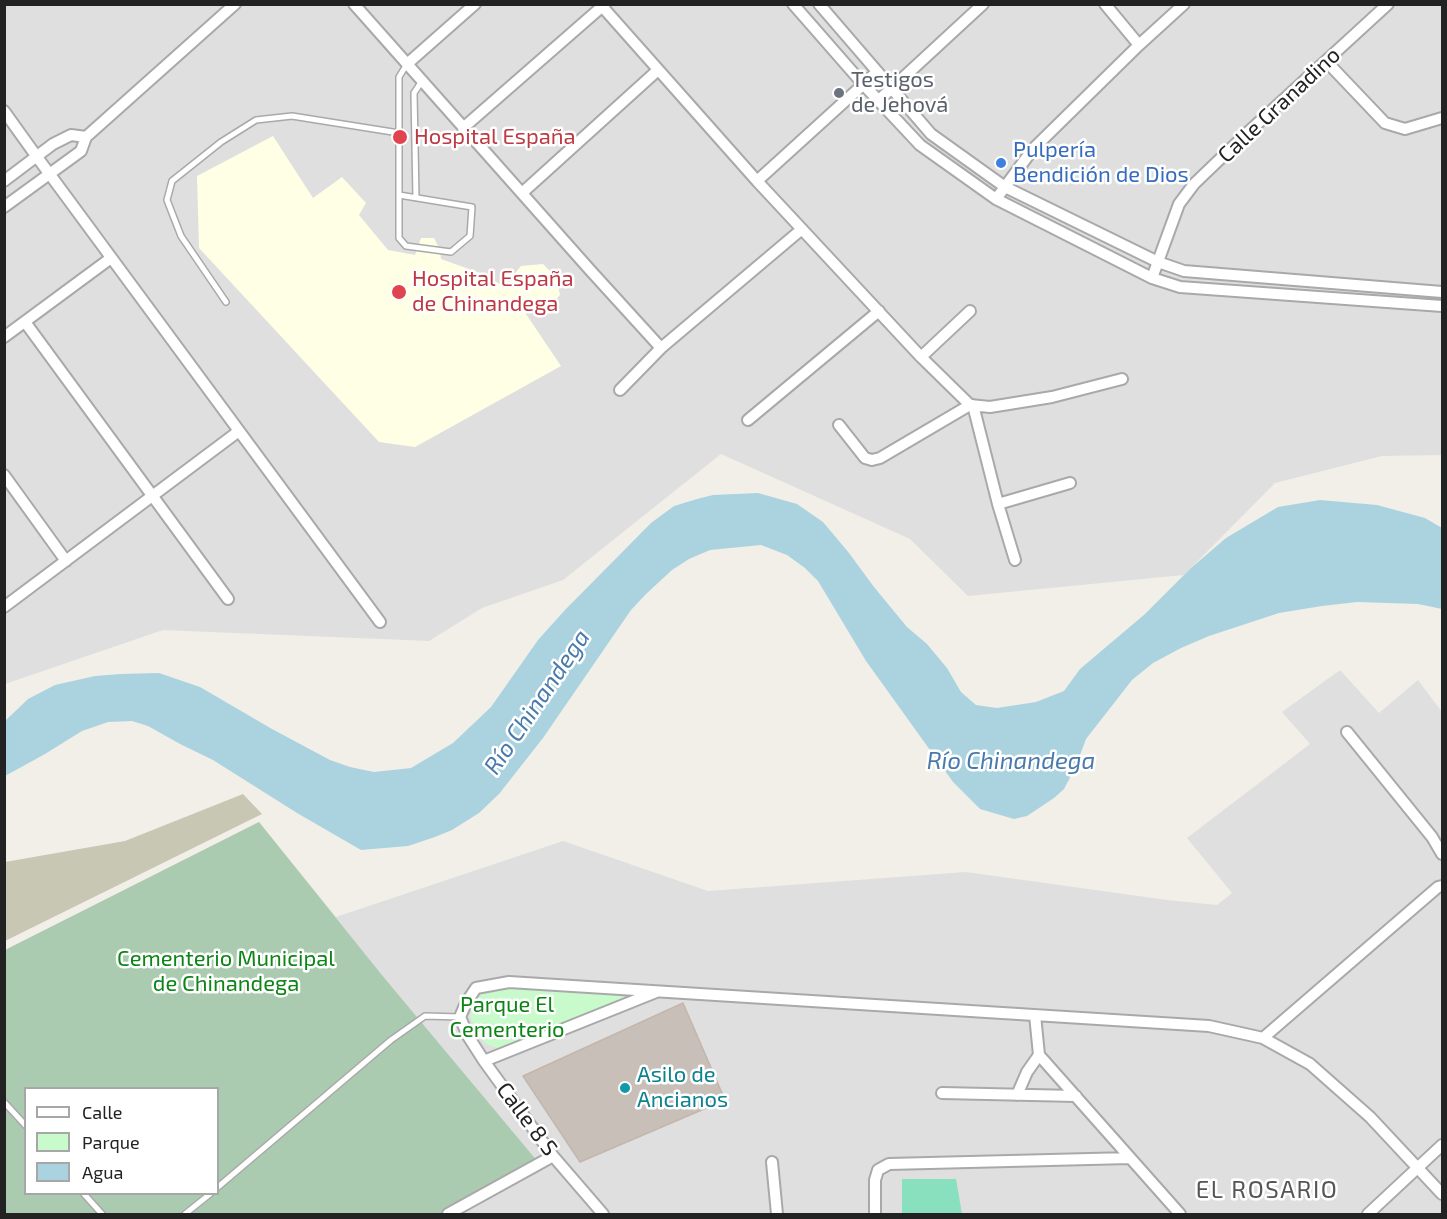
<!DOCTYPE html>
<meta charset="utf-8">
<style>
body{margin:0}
#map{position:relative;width:1447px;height:1219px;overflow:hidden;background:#f2efe9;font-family:"Exo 2",sans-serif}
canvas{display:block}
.frame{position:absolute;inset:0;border:6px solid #222;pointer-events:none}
.legend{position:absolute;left:24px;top:1087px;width:195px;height:108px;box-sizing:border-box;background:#fff;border:2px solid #a7a7a7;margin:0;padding:8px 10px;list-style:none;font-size:18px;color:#222}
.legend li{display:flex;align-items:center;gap:12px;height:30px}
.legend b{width:30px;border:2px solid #a7a7a7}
</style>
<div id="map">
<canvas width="1447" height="1219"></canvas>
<div class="frame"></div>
<ul class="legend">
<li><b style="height:8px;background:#fff"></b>Calle</li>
<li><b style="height:16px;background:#c8facc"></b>Parque</li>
<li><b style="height:16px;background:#aad3df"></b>Agua</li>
</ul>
</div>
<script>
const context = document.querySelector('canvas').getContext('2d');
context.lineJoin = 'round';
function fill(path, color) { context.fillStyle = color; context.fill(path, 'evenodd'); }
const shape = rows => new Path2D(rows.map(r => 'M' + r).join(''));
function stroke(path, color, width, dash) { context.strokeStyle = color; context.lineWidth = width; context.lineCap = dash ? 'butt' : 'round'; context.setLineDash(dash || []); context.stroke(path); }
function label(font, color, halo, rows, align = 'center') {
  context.font = font + ' "Exo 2",sans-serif'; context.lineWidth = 5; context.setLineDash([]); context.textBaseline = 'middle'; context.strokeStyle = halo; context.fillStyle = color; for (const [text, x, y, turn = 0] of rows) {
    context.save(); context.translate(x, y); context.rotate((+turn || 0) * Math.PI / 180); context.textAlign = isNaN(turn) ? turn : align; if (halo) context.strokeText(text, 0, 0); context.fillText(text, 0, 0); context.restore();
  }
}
const residential = shape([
 [4,5,1442,5,1442,455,1382,456,1275,483,1184,575,968,596,910,539,721,454,563,580,482,608,429,641,163,630,5,684],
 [1340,670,1379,713,1418,680,1442,712,1442,1214,5,1214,5,950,259,822,336,917,563,841,708,891,966,872,1167,900,1217,905,1232,893,1187,838,1310,744,1282,712],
 [26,1088,218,1088,218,1194,26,1194]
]);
const education = shape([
 [273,136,313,198,342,177,366,203,359,215,388,250,415,255,421,238,434,238,440,250,441,259,480,273,509,289,511,278,521,266,543,264,556,277,560,295,543,312,524,311,561,366,415,447,379,442,199,248,197,176]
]);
const construction = shape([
 [243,794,262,814,5,941,5,862,125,841]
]);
const cemetery = shape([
 [259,822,381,974,538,1162,439,1214,5,1214,5,950],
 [26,1088,218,1088,218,1194,26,1194]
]);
const park = shape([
 [512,986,616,993,625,999,507,1051,486,1044,476,1033,470,1016,473,1006,481,994,497,988]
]);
const pitch = shape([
 [902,1179,956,1179,962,1214,902,1214]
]);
const water = shape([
 [758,493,797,504,823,522,849,553,874,587,907,627,927,644,947,668,961,692,976,705,997,708,1036,702,1064,691,1080,669,1145,614,1191,568,1226,538,1278,507,1320,500,1377,505,1425,518,1442,528,1442,609,1418,604,1357,602,1322,606,1279,613,1209,636,1181,648,1153,663,1132,680,1086,739,1076,766,1064,789,1054,798,1027,816,1014,819,980,809,953,782,866,661,818,581,805,568,787,555,761,545,710,550,689,559,672,570,646,594,631,610,543,738,499,794,479,813,452,830,435,837,408,846,361,850,297,813,213,760,180,744,148,726,132,721,108,722,82,731,45,754,5,776,5,721,28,699,55,685,95,676,121,674,159,673,200,687,272,729,330,760,350,767,374,772,411,768,453,743,491,707,538,640,564,611,651,523,674,506,697,499,713,495]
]);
const building = shape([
 [683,1003,725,1100,580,1162,523,1076,683,1003]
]);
const service = shape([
 [399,195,472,207,470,236,451,252,406,246,399,238,399,77,407,64],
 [416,198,414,93,422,81],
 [226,302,181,236,167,200,172,181,221,142,256,120,292,116,399,133],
 [4,1102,26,1126],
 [218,1187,391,1040,425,1016,460,1017],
 [84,1194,102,1214],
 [185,1214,210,1194]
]);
const minor = shape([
 [354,4,590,270,661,348],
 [600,4,757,181,921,357,970,405,990,407,1052,397,1122,379],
 [793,4,863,84,920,145,996,199,1152,278,1180,287,1442,306],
 [819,4,931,134,1005,187,1158,262,1184,271,1442,292],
 [1105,4,1139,45],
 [1326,61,1385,123,1405,129,1442,118],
 [407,64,475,4],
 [879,100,983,4],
 [4,111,37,157,380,622],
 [463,128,605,4],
 [4,181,53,144,71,135,86,137],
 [757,181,877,72],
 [522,193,658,70],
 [996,199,1033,149,1139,45,1184,4],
 [4,207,81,151,86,137,235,4],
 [1152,278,1179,204,1194,184,1244,136,1388,4],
 [25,322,228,599],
 [4,337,111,258],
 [921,357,970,311],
 [620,390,661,348,802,229],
 [973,405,998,504,1015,560],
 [748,420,879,311],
 [839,425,865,458,872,460,880,458,970,405],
 [4,475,66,561],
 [998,504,1070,483],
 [4,607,239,431],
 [1347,732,1432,837,1442,854],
 [1035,1015,1039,1055,1180,1214],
 [1263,1038,1438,887,1442,886],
 [484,1061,656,992],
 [942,1093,1076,1096],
 [1017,1095,1027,1072,1039,1055],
 [772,1162,777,1214],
 [448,1214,553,1156],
 [603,1214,553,1156,484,1061,468,1036,460,1017,466,1003,476,988,509,982,1209,1026,1263,1038,1310,1064,1370,1117,1442,1194],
 [875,1214,875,1180,878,1170,889,1164,1130,1158],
 [1368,1214,1442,1145]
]);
const markers = [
 [839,93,6,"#6b7280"],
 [400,137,8,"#e0444e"],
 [1001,163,6,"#3f7fe0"],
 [399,292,8,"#e0444e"],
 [625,1088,6,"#0f9aa8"]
];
const worshipNames = [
 ["Testigos",851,80],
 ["de Jehová",851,105]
];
const streetNames = [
 ["Calle Granadino",1279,105,-43],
 ["Calle 8 S",527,1119,53]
];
const healthNames = [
 ["Hospital España",414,137],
 ["Hospital España",412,279],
 ["de Chinandega",412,304]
];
const shopNames = [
 ["Pulpería",1013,150],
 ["Bendición de Dios",1013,175]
];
const parkNames = [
 ["Cementerio Municipal",226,959],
 ["de Chinandega",226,984],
 ["Parque El",507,1005],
 ["Cementerio",507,1030]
];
const cultureNames = [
 ["Asilo de",637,1075],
 ["Ancianos",637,1100]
];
const waterNames = [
 ["Río Chinandega",537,702,-56],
 ["Río Chinandega",1011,761]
];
const neighbourhoodNames = [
 ["EL ROSARIO",1267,1190]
];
fill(residential, '#e0dfdf');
fill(education, '#ffffe5');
fill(construction, '#c7c7b4');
fill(cemetery, '#aacbaf');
fill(park, '#c8facc');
fill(pitch, '#88e0be');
fill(water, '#aad3df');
fill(building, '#c7bfb8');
stroke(building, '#c4b6ab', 1.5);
stroke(service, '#a9a9a9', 8);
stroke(minor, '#a9a9a9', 14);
stroke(service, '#fff', 5);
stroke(minor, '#fff', 10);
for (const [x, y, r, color] of markers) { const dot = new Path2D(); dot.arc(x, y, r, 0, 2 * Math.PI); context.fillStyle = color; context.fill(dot); stroke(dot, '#fff', 2); }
label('22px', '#5b616d', '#fff', worshipNames, 'left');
label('22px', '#222', '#fff', streetNames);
label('22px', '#be3a42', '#fff', healthNames, 'left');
label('22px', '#366cbe', '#fff', shopNames, 'left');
label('22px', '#0c8416', '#fff', parkNames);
label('22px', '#0d838f', '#fff', cultureNames, 'left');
label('italic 24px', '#4a7aab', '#fff', waterNames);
context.letterSpacing = '1.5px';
label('24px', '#555', '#fff', neighbourhoodNames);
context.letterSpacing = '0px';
</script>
